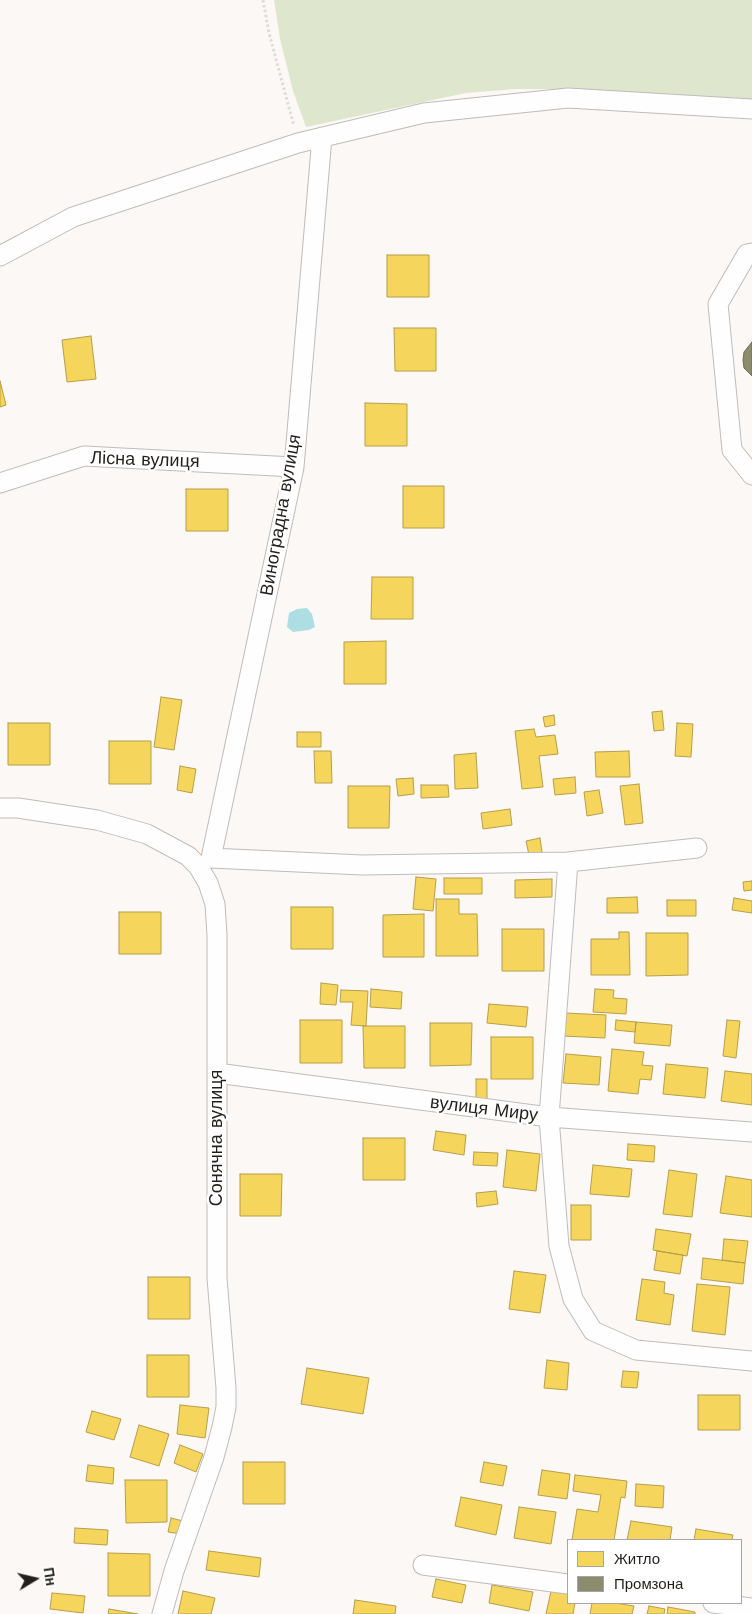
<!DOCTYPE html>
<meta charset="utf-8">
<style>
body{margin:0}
#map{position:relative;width:752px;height:1614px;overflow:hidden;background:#fcf8f6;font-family:"Work Sans",sans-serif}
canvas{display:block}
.legend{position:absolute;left:567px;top:1539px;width:175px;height:65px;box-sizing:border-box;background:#fff;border:1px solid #a7a5a5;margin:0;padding:6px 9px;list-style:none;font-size:15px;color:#231f1d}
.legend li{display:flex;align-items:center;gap:10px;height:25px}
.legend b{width:25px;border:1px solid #a7a5a5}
.north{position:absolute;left:10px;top:1554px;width:50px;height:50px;-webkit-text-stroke:4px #fff;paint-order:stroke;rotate:81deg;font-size:14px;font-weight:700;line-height:20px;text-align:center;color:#231f1d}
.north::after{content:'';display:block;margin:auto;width:18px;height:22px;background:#231f1d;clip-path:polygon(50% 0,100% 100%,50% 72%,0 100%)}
</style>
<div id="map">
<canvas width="752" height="1614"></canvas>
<ul class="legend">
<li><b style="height:14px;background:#f6d55c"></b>Житло</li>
<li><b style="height:14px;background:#8c8c6e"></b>Промзона</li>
</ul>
<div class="north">Пн</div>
</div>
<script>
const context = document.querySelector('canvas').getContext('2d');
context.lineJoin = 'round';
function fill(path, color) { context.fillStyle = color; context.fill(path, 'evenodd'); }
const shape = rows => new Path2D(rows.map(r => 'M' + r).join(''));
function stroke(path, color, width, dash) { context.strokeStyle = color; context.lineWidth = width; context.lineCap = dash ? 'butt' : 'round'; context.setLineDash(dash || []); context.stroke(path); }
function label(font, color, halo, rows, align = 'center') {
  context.font = font + ' "Work Sans",sans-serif'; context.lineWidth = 5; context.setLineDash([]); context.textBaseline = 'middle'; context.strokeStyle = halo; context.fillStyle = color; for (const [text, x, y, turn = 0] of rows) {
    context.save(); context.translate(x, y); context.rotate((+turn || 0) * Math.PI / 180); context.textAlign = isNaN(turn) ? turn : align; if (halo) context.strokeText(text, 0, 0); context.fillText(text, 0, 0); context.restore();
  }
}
const green = shape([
 [274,0,752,0,752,102,568,89,516,89,466,93,306,127,293,91,280,39]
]);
const water = shape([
 [307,608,312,614,315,627,309,630,293,632,287,627,289,613,297,609]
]);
const homes = shape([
 [387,255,429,255,429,297,387,297,387,255],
 [394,328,436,328,436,371,395,371,394,328],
 [91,336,96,379,67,382,62,340,91,336],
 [0,381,6,405,0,407,0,381],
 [365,403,407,404,407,446,365,446,365,403],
 [403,486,444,486,444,528,403,528,403,486],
 [186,489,228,489,228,531,186,531,186,489],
 [372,577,413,577,413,619,371,619,372,577],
 [386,641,386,684,344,684,344,642,386,641],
 [161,697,182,700,174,750,154,747,161,697],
 [662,711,664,730,654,731,652,712,662,711],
 [554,715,555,725,545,727,543,717,554,715],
 [8,723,50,723,50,765,8,765,8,723],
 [677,723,693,724,691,757,675,756,677,723],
 [534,729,536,737,555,735,558,754,539,756,543,787,522,789,515,731,534,729],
 [297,732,321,732,321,747,297,747,297,732],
 [109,741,151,741,151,784,109,784,109,741],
 [314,751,331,751,332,783,315,783,314,751],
 [629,751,630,777,596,777,595,752,629,751],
 [476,753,478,788,455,789,454,755,476,753],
 [180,766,196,769,192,793,177,790,180,766],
 [575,777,576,793,555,795,553,779,575,777],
 [413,778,414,794,398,796,396,779,413,778],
 [639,784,643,823,625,825,620,786,639,784],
 [421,785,448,785,449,797,421,798,421,785],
 [348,786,390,786,389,828,348,828,348,786],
 [599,790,603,813,587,816,584,792,599,790],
 [510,809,512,825,483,829,481,813,510,809],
 [540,838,542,852,529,855,526,841,540,838],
 [416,877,436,879,433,911,413,909,416,877],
 [444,878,482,878,482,894,444,894,444,878],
 [552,879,552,897,515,898,515,880,552,879],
 [752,881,752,890,744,891,743,882,752,881],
 [637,897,638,913,607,913,607,898,637,897],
 [734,898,752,901,752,913,732,910,734,898],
 [436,899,459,899,459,914,477,914,478,956,436,956,436,899],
 [667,900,696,900,696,916,667,916,667,900],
 [291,907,333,907,333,949,291,949,291,907],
 [119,912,161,912,161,954,119,954,119,912],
 [424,914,424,957,383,957,383,915,424,914],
 [502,929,544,929,544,971,502,971,502,929],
 [619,932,629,932,630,975,591,975,591,939,619,939,619,932],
 [646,933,688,933,688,975,646,976,646,933],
 [321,983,338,985,336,1005,320,1004,321,983],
 [371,989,402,992,401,1009,370,1007,371,989],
 [595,989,614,990,613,998,627,999,626,1014,593,1012,595,989],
 [341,990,368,991,366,1026,351,1025,353,1002,340,1002,341,990],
 [489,1004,528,1007,526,1027,487,1023,489,1004],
 [565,1013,606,1015,605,1038,563,1036,565,1013],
 [300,1020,342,1020,342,1063,300,1063,300,1020],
 [616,1020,636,1022,635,1032,615,1030,616,1020],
 [727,1020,740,1021,736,1058,723,1056,727,1020],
 [636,1022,672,1025,670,1046,634,1043,636,1022],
 [430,1023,472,1023,471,1065,430,1066,430,1023],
 [363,1026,405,1026,405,1068,364,1068,363,1026],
 [491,1037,533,1037,533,1079,491,1079,491,1037],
 [612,1049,644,1052,642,1065,653,1066,651,1080,640,1079,638,1094,608,1091,612,1049],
 [566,1054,601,1057,599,1085,563,1083,566,1054],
 [666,1064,708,1068,705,1098,663,1094,666,1064],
 [725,1071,752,1074,752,1105,721,1101,725,1071],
 [476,1079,487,1079,487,1099,476,1099,476,1079],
 [436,1131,466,1135,464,1155,433,1150,436,1131],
 [363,1138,405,1138,405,1180,363,1180,363,1138],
 [628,1144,655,1146,654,1162,627,1160,628,1144],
 [507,1150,540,1154,536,1191,503,1187,507,1150],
 [474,1152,498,1153,497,1166,473,1165,474,1152],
 [593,1165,632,1169,629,1197,590,1194,593,1165],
 [669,1170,697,1174,692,1217,663,1214,669,1170],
 [240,1174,282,1174,281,1216,240,1216,240,1174],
 [726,1176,752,1180,752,1217,720,1213,726,1176],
 [496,1191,498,1204,477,1207,476,1193,496,1191],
 [571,1205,591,1205,591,1240,571,1240,571,1205],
 [656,1229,691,1234,687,1256,653,1250,656,1229],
 [724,1239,748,1241,745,1263,722,1260,724,1239],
 [657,1251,683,1255,680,1274,654,1270,657,1251],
 [703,1258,745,1263,743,1284,701,1279,703,1258],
 [514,1271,546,1275,540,1313,509,1309,514,1271],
 [148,1277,190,1277,190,1319,148,1319,148,1277],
 [642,1279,665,1282,664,1293,674,1295,670,1325,636,1320,642,1279],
 [697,1284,730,1287,725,1335,692,1331,697,1284],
 [147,1355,189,1355,189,1397,147,1397,147,1355],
 [547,1360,569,1363,567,1390,544,1388,547,1360],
 [307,1368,369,1378,363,1414,301,1404,307,1368],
 [623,1371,639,1372,637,1388,621,1387,623,1371],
 [698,1395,740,1395,740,1430,698,1430,698,1395],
 [180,1405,209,1408,205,1438,177,1434,180,1405],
 [92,1411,121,1419,114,1440,86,1432,92,1411],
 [139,1425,169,1434,159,1466,130,1457,139,1425],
 [180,1445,203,1454,196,1472,174,1463,180,1445],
 [243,1462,285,1462,285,1504,243,1504,243,1462],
 [484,1462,507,1466,503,1486,480,1482,484,1462],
 [88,1465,114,1468,113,1484,86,1481,88,1465],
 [542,1470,570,1474,567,1499,538,1495,542,1470],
 [575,1475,627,1481,625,1498,621,1497,614,1540,572,1540,577,1509,598,1512,601,1495,573,1491,575,1475],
 [125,1480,167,1480,167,1522,126,1523,125,1480],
 [636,1484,664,1486,663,1508,635,1506,636,1484],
 [461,1497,502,1505,496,1535,455,1526,461,1497],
 [519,1507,556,1512,551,1544,514,1538,519,1507],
 [171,1518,183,1521,181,1534,168,1532,171,1518],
 [631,1521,672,1527,670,1540,627,1540,631,1521],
 [75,1528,108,1530,107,1545,74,1543,75,1528],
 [696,1529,733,1535,732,1540,694,1540,696,1529],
 [209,1551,261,1558,259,1577,206,1570,209,1551],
 [108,1553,150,1554,150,1596,108,1596,108,1553],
 [436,1579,466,1585,462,1603,432,1597,436,1579],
 [492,1585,533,1592,529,1611,489,1603,492,1585],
 [183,1591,215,1598,211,1614,178,1614,183,1591],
 [551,1591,568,1594,568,1603,575,1603,573,1614,546,1614,551,1591],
 [52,1593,85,1596,83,1613,50,1609,52,1593],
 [355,1600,396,1606,395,1614,353,1614,355,1600],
 [592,1603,615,1603,634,1606,632,1614,590,1614,592,1603],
 [649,1606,665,1609,664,1614,647,1614,649,1606],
 [668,1607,695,1612,695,1614,667,1614,668,1607],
 [109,1609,138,1614,108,1614,109,1609]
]);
const industry = shape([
 [752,342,752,376,744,368,743,360,744,352,752,342]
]);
const path = shape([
 [263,0,269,33,294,126]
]);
const minor = shape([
 [752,253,747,254,718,304,732,450,752,475],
 [0,256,73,217,298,143,424,113,568,98,752,109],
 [0,483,84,456,294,467],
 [0,808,18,808,97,820,147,834,188,856,198,866,208,883,215,904,217,935,217,1278,226,1388,226,1407,222,1427,214,1457,174,1571,162,1614],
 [211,858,294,467,322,137],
 [211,858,362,865,568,862,697,848],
 [568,862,549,1117,559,1246,573,1299,593,1331,636,1350,752,1361],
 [217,1073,549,1117,752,1132],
 [423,1565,568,1584],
 [713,1603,752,1608]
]);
const streetNames = [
 ["Лісна вулиця",145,460,2],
 ["Виноградна вулиця",281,515,-80],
 ["вулиця Миру",484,1109,7],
 ["Сонячна вулиця",217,1138,-90]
];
fill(green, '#dee7ce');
fill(water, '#addee4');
fill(homes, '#f6d55c');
stroke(homes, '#b79e49', 1);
fill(industry, '#8c8c6e');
stroke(industry, '#6c6b56', 1);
stroke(minor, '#bfbcba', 21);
stroke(path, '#dddbdb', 3, [2.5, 2.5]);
stroke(minor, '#fffefe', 19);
label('18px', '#231f1d', '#fff', streetNames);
</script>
